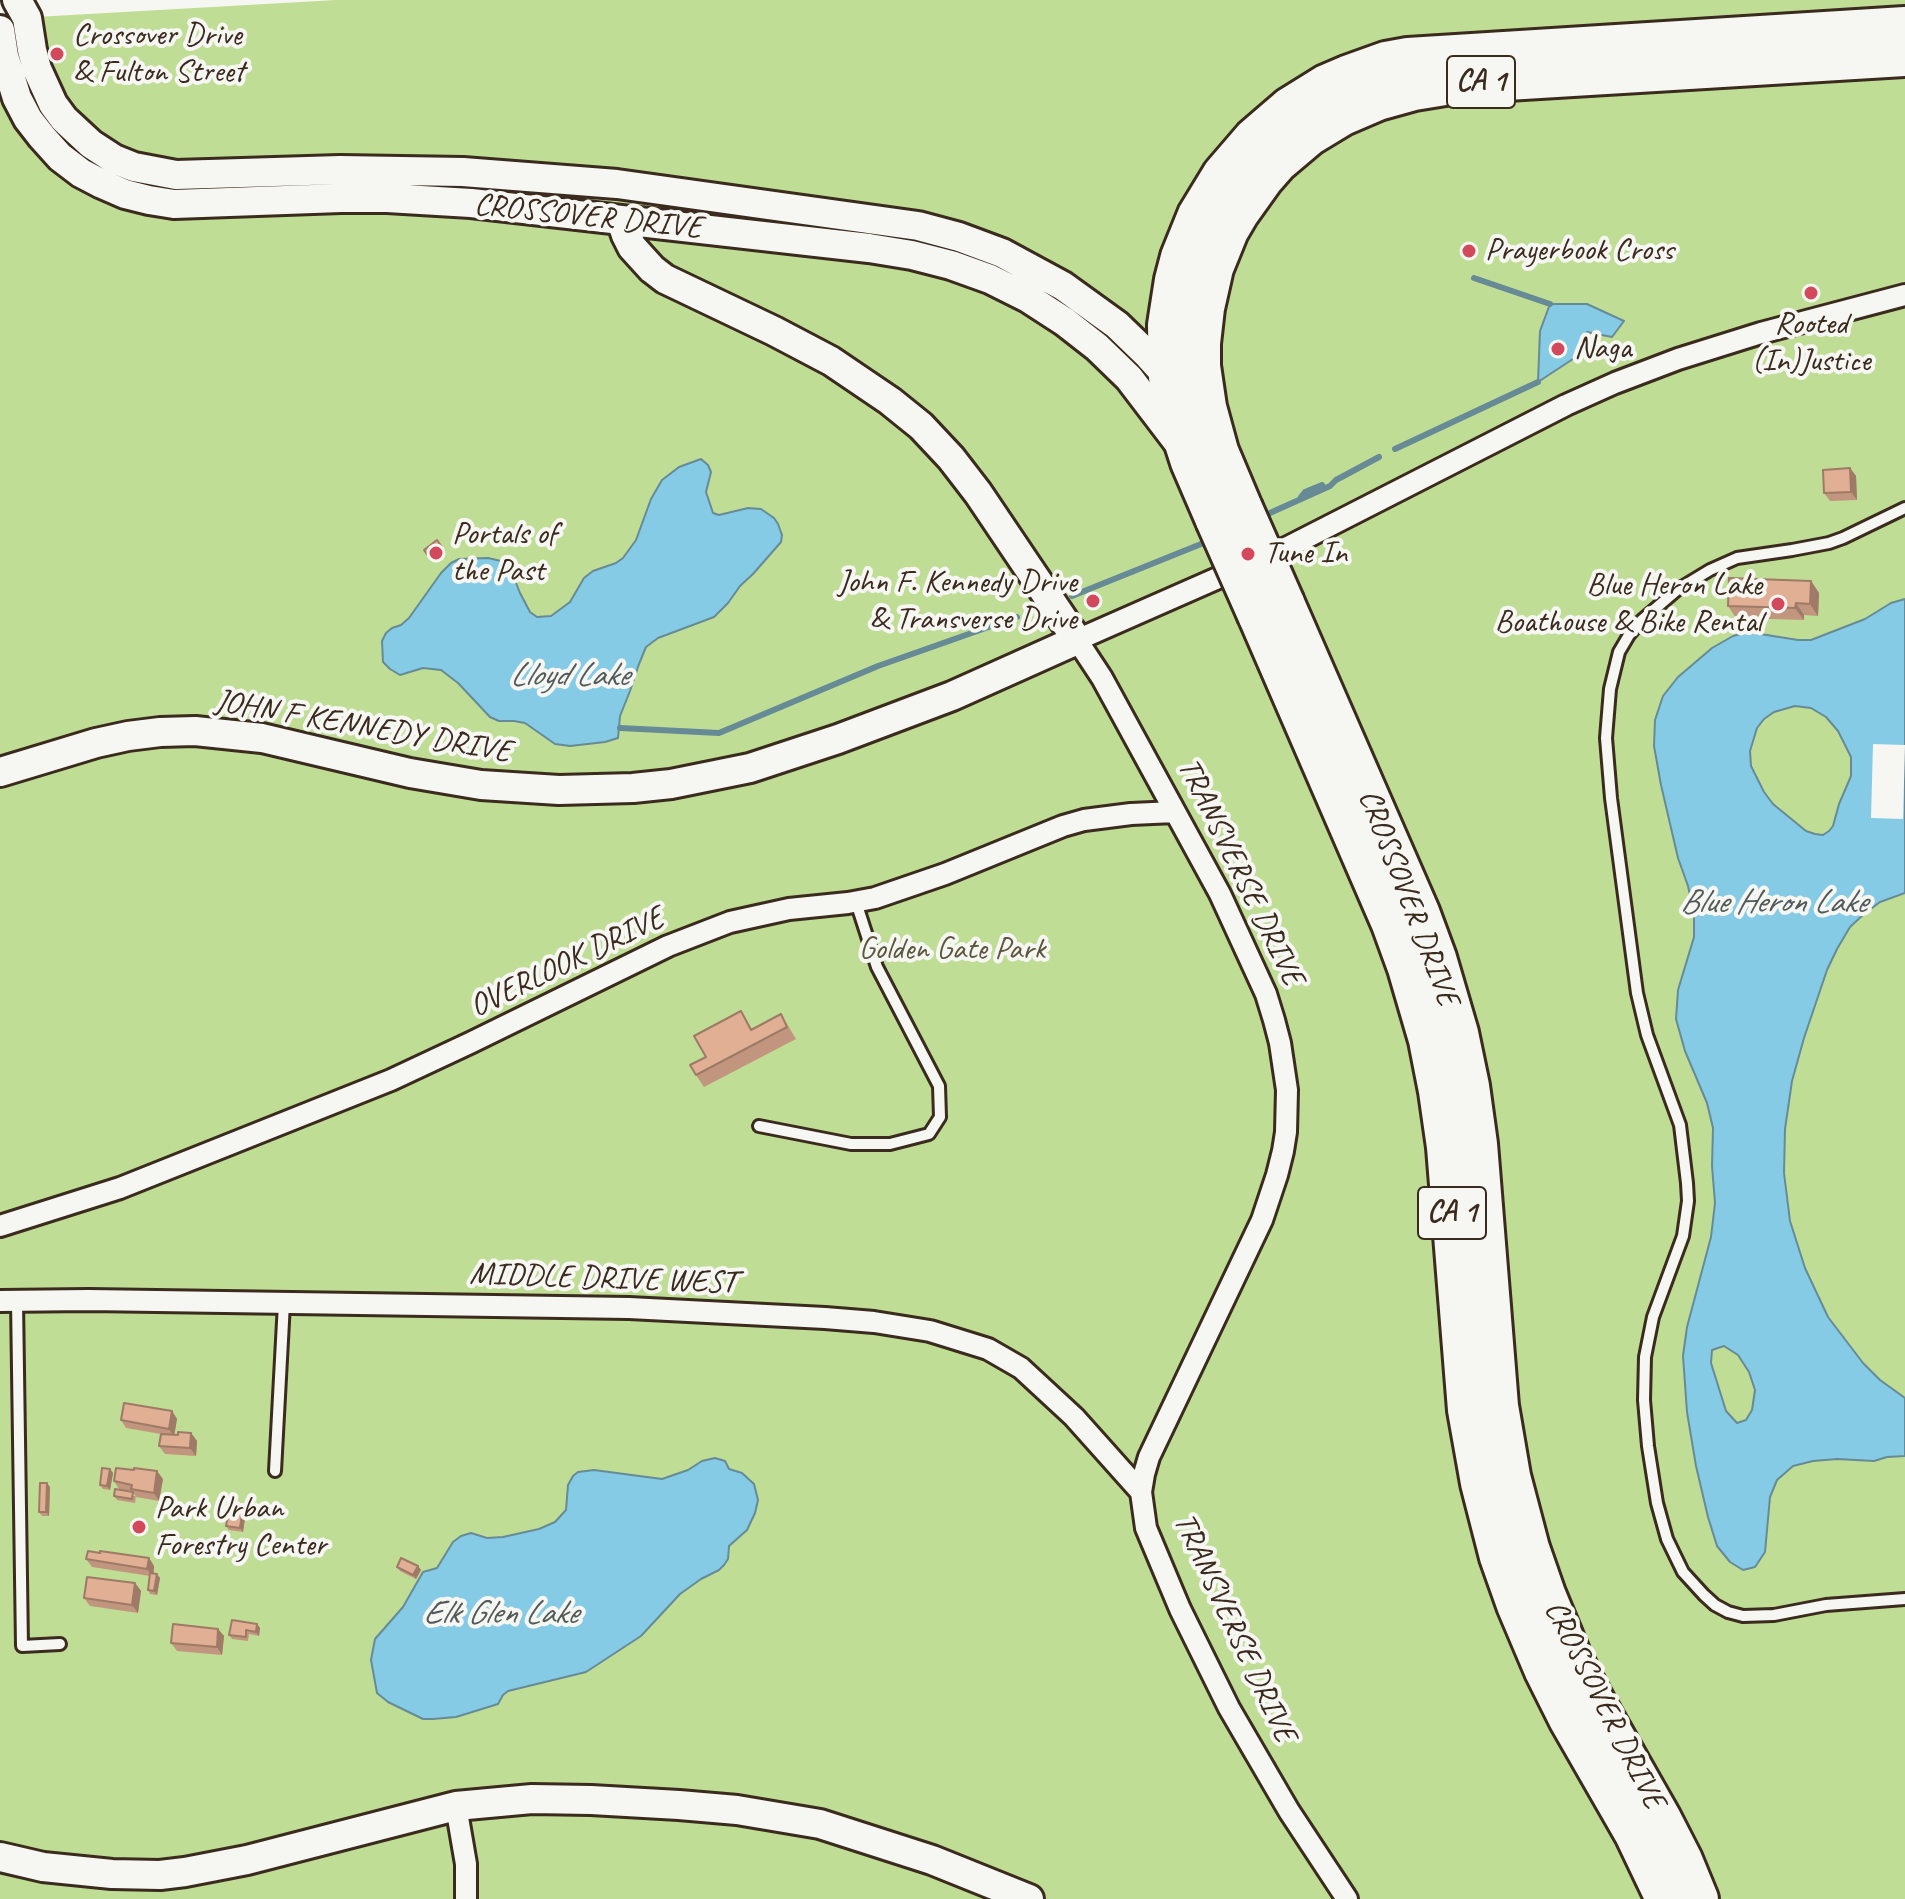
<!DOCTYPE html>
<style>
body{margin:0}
canvas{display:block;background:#f6f6f2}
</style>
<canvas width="1905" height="1899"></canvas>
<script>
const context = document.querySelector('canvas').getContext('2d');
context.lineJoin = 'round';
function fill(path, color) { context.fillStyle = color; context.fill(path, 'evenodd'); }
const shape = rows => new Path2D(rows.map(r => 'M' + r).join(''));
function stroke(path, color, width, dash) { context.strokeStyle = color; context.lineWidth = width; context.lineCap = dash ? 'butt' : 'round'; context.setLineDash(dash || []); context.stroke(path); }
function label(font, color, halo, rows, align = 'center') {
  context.font = font + ' Caveat,sans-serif'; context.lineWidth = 8; context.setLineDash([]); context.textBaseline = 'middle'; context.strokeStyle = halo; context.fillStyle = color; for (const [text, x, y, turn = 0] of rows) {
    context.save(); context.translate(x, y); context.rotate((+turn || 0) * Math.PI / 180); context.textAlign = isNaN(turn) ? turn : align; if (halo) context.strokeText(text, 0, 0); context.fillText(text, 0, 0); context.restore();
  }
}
const green = shape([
 [336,0,1905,0,1905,1899,0,1899,0,19]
]);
const water = shape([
 [1550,304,1587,304,1624,321,1612,337,1587,332,1576,357,1538,382,1540,331,1550,304],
 [701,459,708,465,711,472,706,492,713,513,719,515,748,508,761,509,774,518,778,524,782,535,781,542,753,574,740,586,728,603,714,617,658,638,646,647,639,664,630,691,620,716,618,738,605,742,570,746,555,744,525,723,514,721,499,721,490,717,458,683,441,670,423,668,400,675,390,669,383,662,382,641,386,633,392,628,401,625,409,618,441,573,451,563,459,559,488,558,501,561,513,575,520,593,530,612,537,617,551,616,570,602,584,578,593,571,616,563,623,558,636,540,651,499,662,480,679,467,701,459],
 [1905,599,1905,893,1880,902,1864,914,1850,927,1837,949,1827,970,1804,1038,1792,1081,1785,1129,1784,1173,1790,1221,1805,1268,1828,1317,1863,1363,1880,1380,1905,1398,1905,1456,1887,1457,1874,1461,1837,1459,1813,1461,1793,1466,1777,1480,1770,1497,1765,1552,1755,1567,1743,1570,1730,1562,1717,1546,1708,1517,1696,1466,1687,1412,1683,1356,1687,1327,1711,1237,1715,1203,1712,1166,1713,1128,1707,1103,1685,1051,1676,1019,1678,990,1694,937,1694,914,1688,886,1678,858,1661,785,1654,746,1655,720,1663,696,1678,677,1712,648,1733,636,1748,632,1798,640,1811,640,1865,619,1891,603,1905,599],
 [1795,706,1811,708,1826,717,1838,731,1851,757,1851,776,1839,804,1833,826,1829,831,1823,835,1815,834,1806,831,1773,804,1764,792,1751,766,1750,751,1757,728,1764,719,1774,712,1795,706],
 [1724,1346,1738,1355,1749,1372,1755,1390,1752,1410,1746,1420,1737,1423,1726,1411,1711,1363,1712,1350,1724,1346],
 [715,1458,725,1461,729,1469,742,1473,754,1484,758,1500,755,1513,747,1530,729,1546,728,1559,724,1565,719,1570,701,1579,680,1594,641,1636,586,1672,508,1691,503,1695,498,1704,456,1717,433,1719,423,1719,388,1702,377,1693,371,1660,375,1639,403,1607,423,1572,437,1568,453,1542,461,1536,471,1533,487,1538,503,1537,539,1529,555,1522,566,1510,568,1485,573,1476,578,1472,594,1470,662,1479,688,1470,702,1461,715,1458]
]);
const pier = shape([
 [1873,744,1905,745,1903,819,1871,818]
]);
const stream = shape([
 [1474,278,1550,304],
 [1395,449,1538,382],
 [1301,497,1305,492,1322,485],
 [1261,517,1330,486,1336,480,1379,457],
 [1072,596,1211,540],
 [620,728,719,733,878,666,1017,617]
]);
const lane = shape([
 [1905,508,1843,538,1829,543,1792,550,1737,558,1710,570,1677,590,1642,620,1629,635,1619,652,1610,689,1606,738,1611,798,1637,993,1647,1035,1680,1125,1687,1183,1688,1201,1683,1236,1653,1317,1645,1357,1644,1400,1648,1446,1657,1503,1667,1539,1683,1572,1704,1595,1715,1605,1728,1612,1743,1616,1774,1615,1826,1605,1905,1599],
 [759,1126,851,1144,890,1144,929,1134,940,1117,939,1086,877,967,856,902],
 [17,1301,22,1646,60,1644],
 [275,1471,284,1303]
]);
const street = shape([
 [0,1226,120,1188,391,1080,470,1043,668,946,730,922,789,909,848,903,875,898,945,874,1063,826,1084,820,1131,814,1175,812],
 [0,1301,89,1300,629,1308,825,1318,874,1322,930,1331,988,1349,1021,1368,1074,1417,1141,1492],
 [456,1806,466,1864,466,1899],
 [1347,1899,1289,1811,1229,1708,1180,1609,1146,1528,1141,1492,1144,1474,1149,1457,1262,1220,1277,1175,1283,1151,1286,1132,1287,1090,1280,1043,1274,1020,1266,994,1220,894,1102,678,1077,640,1286,548,1566,405,1615,383,1678,359,1761,333,1905,295]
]);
const secondary = shape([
 [17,0,27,18,32,50,37,69,53,104,64,119,91,144,114,159,134,167,176,175,340,170,463,172,617,184,918,226,959,237,1002,253,1063,286,1117,325,1147,354,1174,384],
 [0,30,4,56,17,98,28,119,42,137,60,157,81,173,102,184,125,194,149,200,174,204,341,198,387,198,471,203,869,248,912,255,951,265,990,279,1028,298,1065,322,1097,347,1129,378,1177,441],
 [0,772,96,743,128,736,160,732,195,731,262,738,410,773,481,785,559,790,633,788,671,784,750,768,838,739,952,696,1077,640,978,493,951,458,921,426,890,401,831,361,774,331,665,279,652,269,632,247,626,235,621,220],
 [0,1857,43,1867,112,1874,160,1875,185,1872,247,1860,456,1806,532,1799,591,1800,679,1805,737,1810,820,1824,932,1860,1029,1899]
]);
const highway = shape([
 [1243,508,1219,451,1207,407,1201,366,1201,343,1205,308,1214,268,1229,231,1239,214,1264,179,1278,163,1310,136,1343,116,1378,101,1414,91,1457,84,1905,57],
 [1215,520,1190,462,1180,431,1168,377,1167,325,1174,280,1180,257,1197,215,1222,174,1253,138,1289,107,1326,84,1347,75,1386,61,1408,57,1905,26],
 [1285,603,1420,912,1437,958,1459,1033,1470,1086,1478,1144,1499,1406,1511,1476,1530,1548,1546,1594,1572,1657,1596,1703,1662,1819,1683,1860,1699,1899],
 [1257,615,1391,924,1407,968,1428,1040,1438,1091,1446,1147,1467,1410,1480,1483,1499,1557,1516,1605,1544,1671,1568,1719,1634,1834,1665,1899]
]);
const highwayBridge = shape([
 [1243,508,1285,603],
 [1215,520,1257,615]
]);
const wall = shape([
 [1850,468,1856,476,1857,500,1830,501,1824,493],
 [437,540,445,551,432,561,424,550],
 [1811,581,1819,593,1818,616,1804,615,1804,620,1736,618,1728,606],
 [741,1011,752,1029,781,1014,796,1039,704,1087,696,1075,706,1057],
 [172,1411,177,1419,174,1435,191,1433,197,1441,196,1456,165,1454,159,1446,161,1434,126,1428,121,1420],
 [110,1469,113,1473,110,1490,103,1489,100,1485],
 [163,1479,159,1501,136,1497,133,1492,119,1489,114,1481],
 [50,1487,49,1516,42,1516,39,1512],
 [114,1496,136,1496,135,1503,117,1500],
 [243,1507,246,1511,243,1532,229,1530,226,1526],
 [149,1558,154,1566,154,1573,160,1578,157,1595,150,1594,148,1590,150,1576,92,1567,86,1559],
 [397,1567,421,1570,416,1579,400,1571],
 [135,1583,141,1591,138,1613,90,1606,84,1598],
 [257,1624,260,1628,259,1636,249,1634,248,1641,232,1639,229,1635],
 [218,1629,224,1636,222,1655,177,1651,171,1643]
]);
const shadedWall = shape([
 [1850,468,1856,476,1857,500,1851,492],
 [1811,581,1819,593,1818,616,1810,604],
 [1796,603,1804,615,1804,620,1795,608],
 [172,1411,177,1419,174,1437,169,1429],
 [191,1433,197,1441,196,1456,190,1448],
 [110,1469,113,1473,110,1490,107,1486],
 [157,1471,163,1479,159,1501,154,1493],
 [47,1483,50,1487,49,1516,46,1512],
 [243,1507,246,1511,243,1532,240,1528],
 [149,1558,154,1566,153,1577,147,1569],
 [418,1566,421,1570,416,1579,413,1575],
 [157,1574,160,1578,157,1595,154,1591],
 [135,1583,141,1591,138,1613,132,1605],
 [257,1624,260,1628,259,1636,256,1632],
 [218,1629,224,1636,222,1655,217,1647]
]);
const building = shape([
 [1850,468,1851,492,1824,493,1823,470,1850,468],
 [437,540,442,547,429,557,424,550,437,540],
 [1729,578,1811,581,1810,604,1796,603,1795,608,1728,606,1729,578],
 [741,1011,751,1030,781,1014,787,1027,696,1075,690,1065,706,1057,694,1036,741,1011],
 [124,1403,172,1411,169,1429,121,1420,124,1403],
 [178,1432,191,1433,190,1448,159,1446,161,1434,178,1435,178,1432],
 [102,1468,110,1469,107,1486,100,1485,102,1468],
 [116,1468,134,1470,134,1468,157,1471,154,1493,131,1489,132,1485,114,1481,116,1468],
 [40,1483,47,1483,46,1512,39,1512,40,1483],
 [115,1489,133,1492,132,1499,114,1496,115,1489],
 [230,1505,243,1507,240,1528,226,1526,230,1505],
 [88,1551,100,1553,100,1551,149,1558,147,1569,86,1559,88,1551],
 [401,1558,418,1566,413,1575,397,1567,401,1558],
 [150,1573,157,1574,154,1591,148,1590,150,1573],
 [87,1577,135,1583,132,1605,84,1598,87,1577],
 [232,1620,257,1624,256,1632,246,1630,246,1637,229,1635,232,1620],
 [173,1624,218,1629,217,1647,171,1643,173,1624]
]);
const markers = [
 [57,54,8,"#d1495b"],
 [1469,251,8,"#d1495b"],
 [1811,293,8,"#d1495b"],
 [1558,349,8,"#d1495b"],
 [436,553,8,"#d1495b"],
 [1248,554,8,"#d1495b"],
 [1093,601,8,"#d1495b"],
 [1778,604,8,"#d1495b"],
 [139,1527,8,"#d1495b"]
];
const shields = [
 [1481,82,68],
 [1452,1213,68]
];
const shieldNames = [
 ["CA 1",1481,82],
 ["CA 1",1452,1213]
];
const poiNames = [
 ["Crossover Drive",73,36],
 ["& Fulton Street",73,73],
 ["Prayerbook Cross",1485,251],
 ["Rooted",1811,325,"center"],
 ["(In)Justice",1811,362,"center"],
 ["Naga",1574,349],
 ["Portals of",452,535],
 ["the Past",452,572],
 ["Tune In",1264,554],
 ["John F. Kennedy Drive",1077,583,"right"],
 ["& Transverse Drive",1077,620,"right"],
 ["Blue Heron Lake",1762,586,"right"],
 ["Boathouse & Bike Rental",1762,623,"right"],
 ["Park Urban",155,1509],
 ["Forestry Center",155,1546]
];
const streetNames = [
 ["CROSSOVER DRIVE",588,217,6],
 ["JOHN F KENNEDY DRIVE",363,727,10],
 ["TRANSVERSE DRIVE",1240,872,64],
 ["CROSSOVER DRIVE",1408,898,69],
 ["OVERLOOK DRIVE",567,963,-26],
 ["MIDDLE DRIVE WEST",603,1279,2],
 ["TRANSVERSE DRIVE",1234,1628,65],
 ["CROSSOVER DRIVE",1604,1705,63]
];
const parkNames = [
 ["Golden Gate Park",952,950]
];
const waterNames = [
 ["Lloyd Lake",569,676],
 ["Blue Heron Lake",1773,903],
 ["Elk Glen Lake",500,1614]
];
fill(green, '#c0dd95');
fill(water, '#85cbe6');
stroke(water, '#678b96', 2);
fill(pier, '#f6f6f2');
stroke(stream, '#678b96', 6);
stroke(lane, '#3b2a1e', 16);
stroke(street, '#3b2a1e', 26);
stroke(secondary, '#3b2a1e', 34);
stroke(highway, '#3b2a1e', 44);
stroke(lane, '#f6f6f2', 10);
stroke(street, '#f6f6f2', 20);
stroke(secondary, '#f6f6f2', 28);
stroke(highway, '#f6f6f2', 38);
stroke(highwayBridge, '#3b2a1e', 44, []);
stroke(highwayBridge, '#f6f6f2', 38);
fill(wall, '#c2967e');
fill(shadedWall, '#9e7a67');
fill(building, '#e1af93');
stroke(building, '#9e7a67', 2);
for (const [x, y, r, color] of markers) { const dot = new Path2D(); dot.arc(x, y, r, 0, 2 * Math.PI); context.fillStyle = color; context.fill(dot); stroke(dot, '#f6f6f2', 3); }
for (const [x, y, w] of shields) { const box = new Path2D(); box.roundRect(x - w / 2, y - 26, w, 52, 6); context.fillStyle = '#f6f6f2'; context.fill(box); stroke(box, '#3b2a1e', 2); }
label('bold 30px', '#3b2a1e', null, shieldNames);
label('32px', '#3b2a1e', '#f6f6f2', poiNames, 'left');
label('32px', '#3b2a1e', '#f6f6f2', streetNames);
label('32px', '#5c573c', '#f6f6f2', parkNames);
label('italic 34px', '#515a5a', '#f6f6f2', waterNames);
</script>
